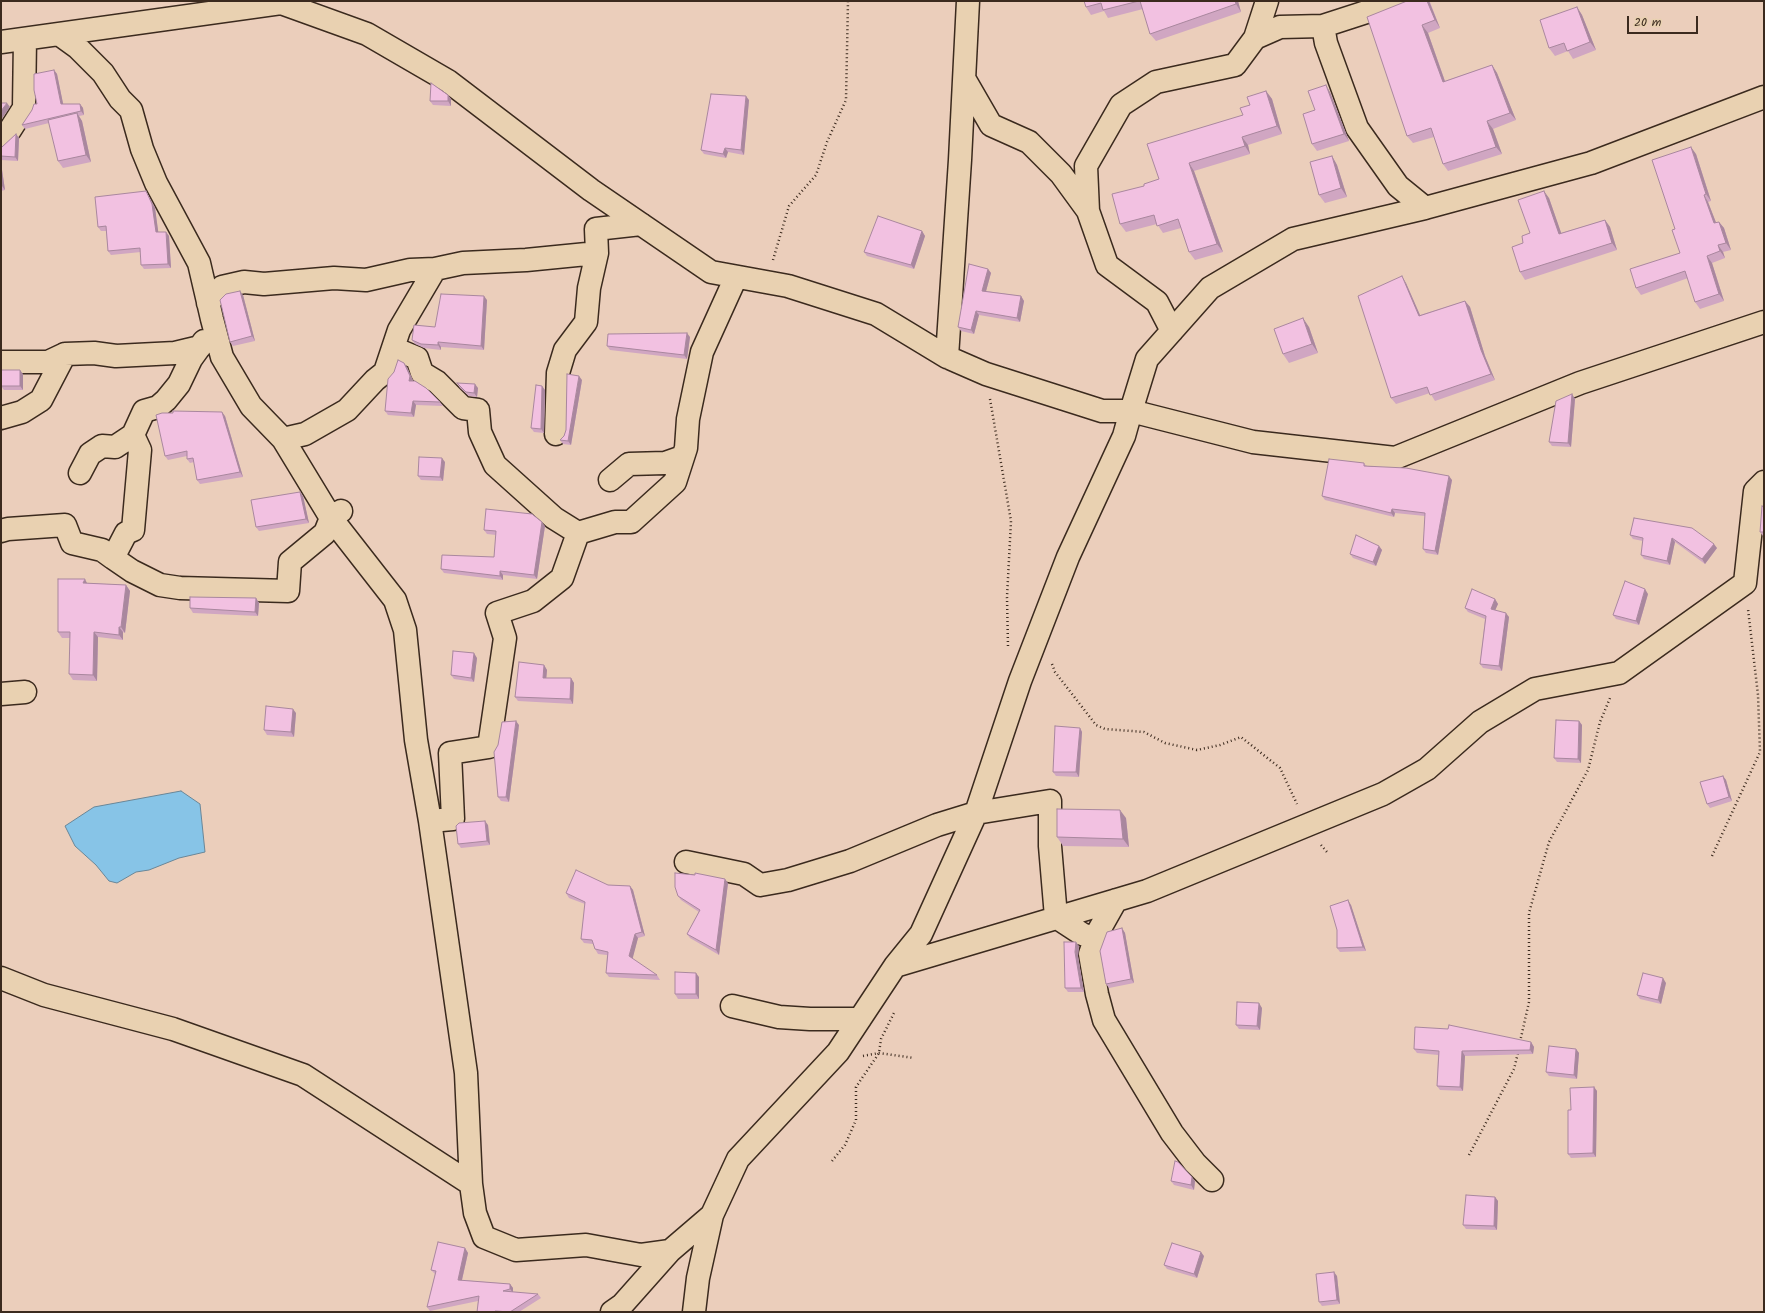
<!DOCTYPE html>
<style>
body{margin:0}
#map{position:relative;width:1765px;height:1313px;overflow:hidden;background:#ebcebb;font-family:Kalam,sans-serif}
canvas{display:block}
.frame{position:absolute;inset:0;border:2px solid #3b2a1e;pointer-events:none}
.scale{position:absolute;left:1627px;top:16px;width:71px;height:18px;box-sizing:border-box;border:2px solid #3b2a1e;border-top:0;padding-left:5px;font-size:12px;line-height:14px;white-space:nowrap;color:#3b2a1e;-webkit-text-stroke:3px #e9d1b1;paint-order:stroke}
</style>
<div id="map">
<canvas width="1765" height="1313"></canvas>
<div class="frame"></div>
<div class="scale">20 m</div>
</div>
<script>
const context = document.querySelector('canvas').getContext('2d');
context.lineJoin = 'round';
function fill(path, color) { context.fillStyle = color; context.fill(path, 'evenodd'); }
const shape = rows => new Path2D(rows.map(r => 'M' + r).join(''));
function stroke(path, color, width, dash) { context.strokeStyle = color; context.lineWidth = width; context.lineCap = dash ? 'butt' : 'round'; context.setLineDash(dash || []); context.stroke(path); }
const water = shape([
 [181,791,200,804,205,852,179,858,149,870,136,872,117,883,109,881,96,865,75,846,65,826,94,807,181,791]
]);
const path = shape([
 [773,260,789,206,816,175,827,142,846,100,848,1],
 [990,399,1011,521,1007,597,1008,647],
 [1052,664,1055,672,1096,725,1105,729,1144,732,1165,743,1197,750,1220,745,1241,737,1280,768,1297,804],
 [1321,845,1327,852],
 [1712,856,1760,752,1758,695,1748,609],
 [1520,1042,1529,1002,1529,913,1549,842,1588,770,1600,722,1610,698],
 [863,1056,879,1053,914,1058],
 [1469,1155,1514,1069,1518,1053],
 [832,1161,845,1145,856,1120,856,1087,879,1053,881,1039,894,1013]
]);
const minor = shape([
 [968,1,960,160,947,357,986,374,1102,411,1131,411,1147,359,1210,288,1293,239,1425,208,1591,163,1764,97],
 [1323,26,1400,1],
 [59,34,77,47,103,73,120,99,131,110,142,149,156,183,199,263,212,319,222,357,251,406,283,439,331,518,395,600,405,630,416,740,430,821,466,1073,471,1184],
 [1255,38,1280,27,1323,26,1326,43,1357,128,1398,186,1425,208],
 [1,42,281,3,367,34,448,81,591,190,711,272,788,286,876,314,947,357],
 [965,80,991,125,1029,142,1061,174,1088,211],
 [1,140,10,130,24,108,25,39],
 [208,303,222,287,244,282,264,284,334,278,366,280,410,270,435,269,463,263,526,260,597,253,596,229,641,224],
 [1172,331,1157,302,1107,265,1088,211,1086,166,1121,105,1156,82,1235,65,1255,38,1267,1],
 [393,348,417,358,422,373,437,382,463,408,478,410,480,432,495,465,554,518,578,533,615,522,631,522,675,482,686,448,688,419,702,352,736,277],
 [1,362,48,362,65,354],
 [1,418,22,412,41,400,65,354,94,353,116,356,175,353,200,347],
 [556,434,558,373,565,350,586,322,589,288,597,253],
 [133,435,140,450,133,530,126,533,113,558,132,571,160,585,180,588,288,591,290,562,325,533,331,518,341,511],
 [283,439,305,434,347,410,375,380,385,372,399,330,435,269],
 [80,473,90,454,102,446,115,447,133,435,144,411,158,407,166,400,179,384,191,359,204,341],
 [610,480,629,464,665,463,682,457],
 [1,531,8,529,65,525,72,543,102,550,113,558],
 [1,694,25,692],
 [430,821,453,819,450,753,489,747,505,638,497,613,533,601,562,578,578,533],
 [686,862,744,874,760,885,788,880,850,861,937,825,976,813,1050,801,1050,846,1056,917,1082,934,1096,939],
 [1116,900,1098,932,1090,954,1097,994,1104,1020,1172,1133,1195,1163,1212,1180],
 [895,966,1147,891,1383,794,1427,769,1480,722,1535,689,1619,673,1745,583,1755,491,1764,482],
 [1,978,44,995,173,1029,303,1075,471,1184,475,1213,484,1237,516,1250,586,1245,641,1255,670,1251,712,1215],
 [732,1006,779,1017,810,1019,860,1019],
 [612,1312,622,1305,670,1251],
 [694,1312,698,1278,712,1215,738,1159,838,1052,895,966,921,934,976,813,1020,681,1068,557,1124,436,1131,411,1253,442,1395,458,1580,383,1764,322]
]);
const wall = shape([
 [1084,1,1238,1,1241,12,1156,41,1150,34,1143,9,1108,18,1104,11,1091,15,1086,7],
 [1407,1,1429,1,1430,2,1440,28,1428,33,1445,81,1492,65,1497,73,1516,120,1493,129,1502,154,1448,171,1443,164,1434,137,1413,143,1407,136],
 [1577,7,1582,15,1596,50,1573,59,1568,51,1555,56,1549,48],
 [54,70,57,74,63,104,80,104,83,108,84,115,79,116,82,121,91,162,63,168,58,161,49,123,25,129,22,125,37,104],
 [1266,91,1272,99,1282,134,1248,145,1250,154,1194,171,1223,252,1195,260,1189,252,1181,228,1163,233,1157,224,1126,232,1120,224,1144,186,1159,179,1243,115,1250,105],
 [1330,92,1349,141,1317,151,1312,144,1315,110],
 [448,95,451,99,451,106,433,105,430,101],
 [749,100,744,155,728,152,726,158,704,154,701,150],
 [16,134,19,138,18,161,1,160,1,148,2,147],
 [1696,154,1711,201,1708,202,1716,223,1719,222,1724,228,1731,250,1723,252,1725,258,1712,263,1724,301,1700,309,1695,302,1688,278,1641,295,1636,288,1680,253],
 [1332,156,1337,165,1347,197,1325,203,1319,195],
 [1,163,5,190,1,191],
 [146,191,155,208,158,232,166,232,169,236,171,268,144,269,141,265,141,252,111,255,108,251,106,231,101,231,98,227],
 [1549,198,1561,233,1605,220,1610,227,1617,250,1525,280,1520,272,1523,243,1530,233],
 [922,231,925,236,914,269,867,256,864,252],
 [988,269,991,273,986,291,1021,296,1024,301,1020,322,979,315,974,334,961,331,958,327],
 [1406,283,1420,315,1465,301,1470,307,1485,356,1495,380,1435,401,1430,393,1396,404,1391,398],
 [243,295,255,341,233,346,230,342],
 [487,300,484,350,441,347,441,350,424,348,415,344,412,340,435,327],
 [1309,327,1318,353,1289,363,1283,354],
 [690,337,687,359,610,350,607,346],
 [407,367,413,381,440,402,443,406,416,405,414,417,388,415,385,411],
 [1,370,23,374,23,390,4,390,1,386],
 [582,380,571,445,563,444,560,440,564,436],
 [457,383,478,388,477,397,469,396,460,388],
 [542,386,545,390,544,433,534,432,531,428],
 [1572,394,1575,399,1571,447,1552,446,1549,442],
 [225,416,243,477,200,484,197,480,194,462,190,463,187,459,187,456,168,460,165,456],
 [445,462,443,481,421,480,418,476],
 [1364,463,1366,466,1452,480,1438,555,1426,553,1423,549,1425,516,1395,513,1394,517,1325,500,1322,496],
 [300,492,303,496,309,523,259,531,256,527],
 [1764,507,1764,536,1763,536,1760,532],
 [1634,518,1717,548,1705,564,1675,542,1670,565,1644,559,1641,555,1643,541,1633,539,1630,535],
 [545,526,537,579,503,575,503,580,444,573,441,569,494,557,496,535,487,534,484,530],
 [1379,546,1382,550,1376,566,1353,558,1350,554],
 [88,583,126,585,130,591,125,633,123,632,123,640,98,637,97,681,73,680,69,674,70,638,62,638,58,632],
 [1648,594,1639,625,1616,619,1613,615],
 [256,598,259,603,258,616,193,613,190,608],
 [1495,599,1498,604,1495,610,1509,617,1502,671,1483,668,1480,664,1485,619,1468,612,1465,608],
 [477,658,474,682,454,679,451,675],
 [544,665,547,670,546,678,571,678,574,683,573,704,518,701,515,697],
 [296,713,294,737,267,735,264,730],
 [1579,721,1582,725,1581,763,1557,762,1554,758],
 [519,725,509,802,501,801,498,797],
 [1080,728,1082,732,1079,777,1056,776,1053,772],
 [1723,776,1726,780,1732,801,1710,808,1707,804],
 [1126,818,1129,847,1063,846,1057,837],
 [488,825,490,845,461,848,458,844],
 [728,883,719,955,690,938,687,934,699,912,681,900,678,896],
 [608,885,630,886,633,890,645,936,638,938,632,959,657,975,660,980,609,977,606,973,607,955,598,954,595,949,593,944,584,943,581,939,585,904,569,898,566,893],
 [1351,905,1366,951,1340,952,1337,948],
 [1122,928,1125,933,1134,983,1109,988,1106,984],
 [1079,946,1078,956,1084,992,1068,992,1065,988],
 [699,977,699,999,678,999,675,994],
 [1666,983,1661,1004,1640,999,1637,995],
 [1262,1008,1260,1030,1239,1029,1236,1025],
 [1531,1042,1534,1047,1533,1054,1465,1056,1463,1091,1440,1090,1437,1086,1438,1055,1417,1053,1414,1049],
 [1576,1049,1579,1053,1577,1079,1549,1076,1546,1072],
 [1594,1087,1597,1091,1596,1157,1571,1158,1568,1154,1571,1110],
 [1171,1181,1195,1181,1194,1190,1174,1185],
 [1495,1197,1498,1201,1497,1230,1466,1229,1463,1225],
 [465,1248,468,1253,462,1280,510,1284,513,1288,513,1292,538,1294,541,1298,519,1312,477,1312,478,1301,430,1311,427,1307,435,1274,431,1270],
 [1204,1256,1197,1278,1167,1269,1164,1265],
 [1337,1276,1340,1304,1322,1306,1319,1302]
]);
const shadedWall = shape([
 [1235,1,1238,1,1241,12,1236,4],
 [1427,1,1429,1,1440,28,1435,20],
 [1577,7,1582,15,1596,50,1590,42],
 [1422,25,1428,33,1448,90,1443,82],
 [1492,65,1497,73,1516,120,1510,113],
 [54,70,57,74,64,108,61,104],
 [1326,85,1330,92,1349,141,1344,134],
 [1266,91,1272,99,1282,134,1277,126],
 [448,95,451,99,451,106,448,101],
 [746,96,749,100,744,155,741,150],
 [7,103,10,107,1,120,1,111],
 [80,104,83,108,84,115,81,111],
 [77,113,82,121,91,162,86,155],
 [1487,121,1493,129,1502,154,1496,147],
 [16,134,19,138,18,161,15,157],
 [1242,137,1248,145,1250,154,1245,146],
 [1691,147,1696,154,1711,201,1706,194],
 [725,148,728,152,726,158,723,154],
 [1332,156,1337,165,1347,197,1341,188],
 [1,163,5,190,2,186,1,181],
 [1189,163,1194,171,1223,252,1217,244],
 [146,191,155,208,159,237,156,232],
 [1544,191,1549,198,1564,241,1559,234],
 [1704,195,1708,202,1719,230,1714,223],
 [1605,220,1610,227,1617,250,1612,243],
 [1719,222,1724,228,1731,250,1726,243],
 [922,231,925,236,914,269,911,265],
 [166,232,169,236,171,268,168,264],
 [1718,245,1723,252,1725,258,1720,251],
 [1707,256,1712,263,1724,301,1719,294],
 [988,269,991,273,985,295,982,291],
 [1402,276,1406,283,1423,322,1419,316],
 [240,291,243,295,255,341,252,336],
 [484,296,487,300,484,350,481,346],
 [1021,296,1024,301,1020,322,1017,318],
 [1465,301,1470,307,1485,356,1495,380,1491,374,1481,350],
 [976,311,979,315,974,334,971,330],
 [1303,318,1309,327,1318,353,1312,344],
 [687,333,690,337,687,359,684,355],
 [438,342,441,347,441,350,438,345],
 [404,363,407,367,413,380,412,385,409,381],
 [20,370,23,374,23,390,20,386],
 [579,376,582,380,571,445,568,441],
 [475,384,478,388,477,397,474,393],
 [542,386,545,390,544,433,541,429],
 [1572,394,1575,399,1571,447,1568,443],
 [413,401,416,405,414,417,411,413],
 [222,412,225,416,243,477,240,472],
 [442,458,445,462,443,481,440,477],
 [1449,476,1452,480,1438,555,1435,551],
 [300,492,303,496,309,523,306,519],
 [1392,509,1395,513,1394,517,1391,513],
 [542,522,545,526,537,579,534,575],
 [1672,538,1675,542,1670,565,1667,561],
 [1714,544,1717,548,1705,564,1702,559],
 [1379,546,1382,550,1376,566,1373,562],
 [500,571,503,575,503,580,500,576],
 [85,579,88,585,83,583],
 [126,585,130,591,125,633,121,627],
 [1645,589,1648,594,1639,625,1636,621],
 [256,598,259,603,258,616,255,612],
 [1495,599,1498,604,1494,613,1491,609],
 [1506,613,1509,617,1502,671,1499,666],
 [119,627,123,632,123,640,119,635],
 [94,632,98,637,97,681,93,675],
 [474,653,477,658,474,682,471,678],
 [544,665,547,670,546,682,543,678],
 [571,678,574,683,573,704,570,699],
 [293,709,296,713,294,737,291,732],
 [516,721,519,725,509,802,506,797],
 [1579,721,1582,725,1581,763,1578,759],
 [1080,728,1082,732,1079,777,1076,772],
 [1723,776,1726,780,1732,801,1729,797],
 [1120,810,1126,818,1129,847,1123,839],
 [485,821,488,825,490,845,487,841],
 [725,879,728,883,719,955,716,950],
 [630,886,633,890,645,936,642,932],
 [1348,900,1351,905,1366,951,1363,947],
 [1122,928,1125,933,1134,983,1131,979],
 [635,934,638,938,632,961,629,956],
 [1076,942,1079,946,1078,956,1084,992,1081,988,1075,952],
 [696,973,699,977,699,999,696,994],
 [1663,978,1666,983,1661,1004,1658,1000],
 [1259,1003,1262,1008,1260,1030,1257,1026],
 [1531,1042,1534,1047,1533,1054,1530,1050],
 [1576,1049,1579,1053,1577,1079,1574,1075],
 [1462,1051,1465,1056,1463,1091,1460,1087],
 [1594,1087,1597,1091,1596,1157,1593,1153],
 [1192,1177,1195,1181,1194,1190,1191,1185],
 [1495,1197,1498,1201,1497,1230,1494,1226],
 [465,1248,468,1253,461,1284,458,1280],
 [1201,1252,1204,1256,1197,1278,1194,1274],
 [1334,1272,1337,1276,1340,1304,1337,1300],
 [510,1284,513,1288,513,1293,510,1289]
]);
const building = shape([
 [1084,1,1139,1,1103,10,1101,3,1086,7,1084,1],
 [1140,1,1235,1,1236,4,1150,34,1140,1],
 [1407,1,1427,1,1435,20,1422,25,1443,82,1492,65,1510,113,1487,121,1496,147,1443,164,1431,128,1407,136,1367,17,1407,1],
 [1577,7,1590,42,1567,51,1564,43,1549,48,1540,20,1577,7],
 [54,70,61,104,80,104,81,111,22,125,32,110,34,104,37,104,34,90,34,74,54,70],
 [431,83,448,95,448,101,430,101,431,83],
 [1326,85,1344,134,1312,144,1303,114,1315,110,1308,91,1326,85],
 [1266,91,1277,126,1242,137,1245,146,1189,163,1217,244,1189,252,1178,219,1157,226,1154,215,1120,224,1112,194,1144,186,1144,184,1159,179,1147,144,1243,115,1240,108,1250,105,1247,97,1266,91],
 [711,94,746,96,741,150,725,148,723,154,701,150,711,94],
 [1,103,7,103,1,111,1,103],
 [77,113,86,155,58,161,48,120,77,113],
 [16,134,15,157,1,156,1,148,2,147,16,134],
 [1691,147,1706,194,1704,195,1714,223,1719,222,1726,243,1718,245,1720,251,1707,256,1719,294,1695,302,1685,271,1636,288,1630,269,1680,253,1672,230,1675,229,1652,160,1691,147],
 [1332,156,1341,188,1319,195,1310,162,1332,156],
 [146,191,152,204,156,232,166,232,168,264,141,265,140,248,108,251,106,226,98,227,95,197,146,191],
 [1544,191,1559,234,1605,220,1612,243,1520,272,1512,247,1523,243,1522,236,1530,233,1518,200,1544,191],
 [878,216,922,231,911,265,864,252,878,216],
 [969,264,988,269,982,291,1021,296,1017,318,976,311,971,330,958,327,969,264],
 [1402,276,1419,316,1465,301,1481,350,1491,374,1430,395,1427,387,1391,398,1358,296,1402,276],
 [240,291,252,336,230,342,220,300,226,294,240,291],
 [441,294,484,296,481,346,438,342,438,345,421,344,412,340,414,325,435,327,441,294],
 [1303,318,1312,344,1283,354,1274,329,1303,318],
 [687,333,684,355,607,346,608,334,687,333],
 [398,360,404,363,410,376,409,381,415,381,426,388,440,402,413,401,411,413,385,411,388,379,394,372,398,360],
 [1,370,20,370,20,386,1,386,1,370],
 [567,374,579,376,568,441,560,440,564,436,566,430,567,374],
 [457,383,475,384,474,393,466,392,457,383],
 [536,385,542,386,541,429,531,428,536,385],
 [1572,394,1568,443,1549,442,1556,401,1572,394],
 [173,411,222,412,240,472,197,480,193,458,187,459,187,451,165,456,156,415,162,413,173,413,173,411],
 [419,457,442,458,440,477,418,476,419,457],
 [1329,459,1364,463,1364,466,1406,468,1449,476,1435,551,1423,549,1425,513,1392,509,1391,513,1322,496,1329,459],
 [300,492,306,519,256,527,251,500,300,492],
 [1762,506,1764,507,1764,532,1760,532,1762,506],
 [486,509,532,514,542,522,534,575,500,571,500,576,441,569,442,555,494,557,496,531,484,530,486,509],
 [1634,518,1692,528,1714,544,1702,559,1672,538,1667,561,1641,555,1643,538,1630,535,1634,518],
 [1356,535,1379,546,1373,562,1350,554,1356,535],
 [58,579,85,579,83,583,126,585,121,627,119,627,119,635,94,632,93,675,69,674,70,632,58,632,58,579],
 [1625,581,1645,589,1636,621,1613,615,1625,581],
 [1472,589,1495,599,1491,609,1506,613,1499,666,1480,664,1486,616,1465,608,1472,589],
 [190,597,256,598,255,612,190,608,190,597],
 [453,651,474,653,471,678,451,675,453,651],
 [519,662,544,665,543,678,571,678,570,699,515,697,519,662],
 [266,706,293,709,291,732,264,730,266,706],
 [1556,720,1579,721,1578,759,1554,758,1556,720],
 [516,721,506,797,498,797,494,752,498,745,502,722,516,721],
 [1055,726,1080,728,1076,772,1053,772,1055,726],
 [1723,776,1729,797,1707,804,1700,782,1723,776],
 [1057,809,1120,810,1123,839,1057,837,1057,809],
 [485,821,487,841,458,844,456,826,459,823,485,821],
 [576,870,608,885,630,886,642,932,635,934,629,956,657,975,606,973,608,952,595,949,592,940,581,939,585,902,566,893,576,870],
 [675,873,695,875,695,873,725,879,716,950,687,934,700,910,678,896,675,887,675,873],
 [1348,900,1363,947,1337,948,1337,930,1330,906,1348,900],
 [1122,928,1131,979,1106,984,1100,951,1107,932,1122,928],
 [1064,942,1076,942,1075,952,1081,988,1065,988,1064,942],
 [675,972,696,973,696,994,675,994,675,972],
 [1643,973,1663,978,1658,1000,1637,995,1643,973],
 [1237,1002,1259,1003,1257,1026,1236,1025,1237,1002],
 [1449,1025,1531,1042,1530,1050,1462,1051,1460,1087,1437,1086,1439,1051,1414,1049,1415,1027,1448,1029,1449,1025],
 [1549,1046,1576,1049,1574,1075,1546,1072,1549,1046],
 [1594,1087,1593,1153,1568,1154,1568,1110,1571,1110,1570,1088,1594,1087],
 [1175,1161,1178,1162,1192,1177,1191,1185,1171,1181,1175,1161],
 [1466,1195,1495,1197,1494,1226,1463,1225,1466,1195],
 [438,1242,465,1248,458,1280,510,1284,510,1289,503,1291,538,1294,510,1312,495,1311,495,1312,477,1312,479,1296,427,1307,436,1271,431,1270,438,1242],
 [1172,1243,1201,1252,1194,1274,1164,1265,1172,1243],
 [1334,1272,1337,1300,1319,1302,1316,1274,1334,1272]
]);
fill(water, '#87c4e7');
stroke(water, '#698697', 1);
stroke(minor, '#3b2a1e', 25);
stroke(path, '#3b2a1e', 2.5, [1, 3]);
stroke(minor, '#e9d1b1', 22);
fill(wall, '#d0a6c2');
fill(shadedWall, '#a9879e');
fill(building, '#f2c1e1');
stroke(building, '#a9879e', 1);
</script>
